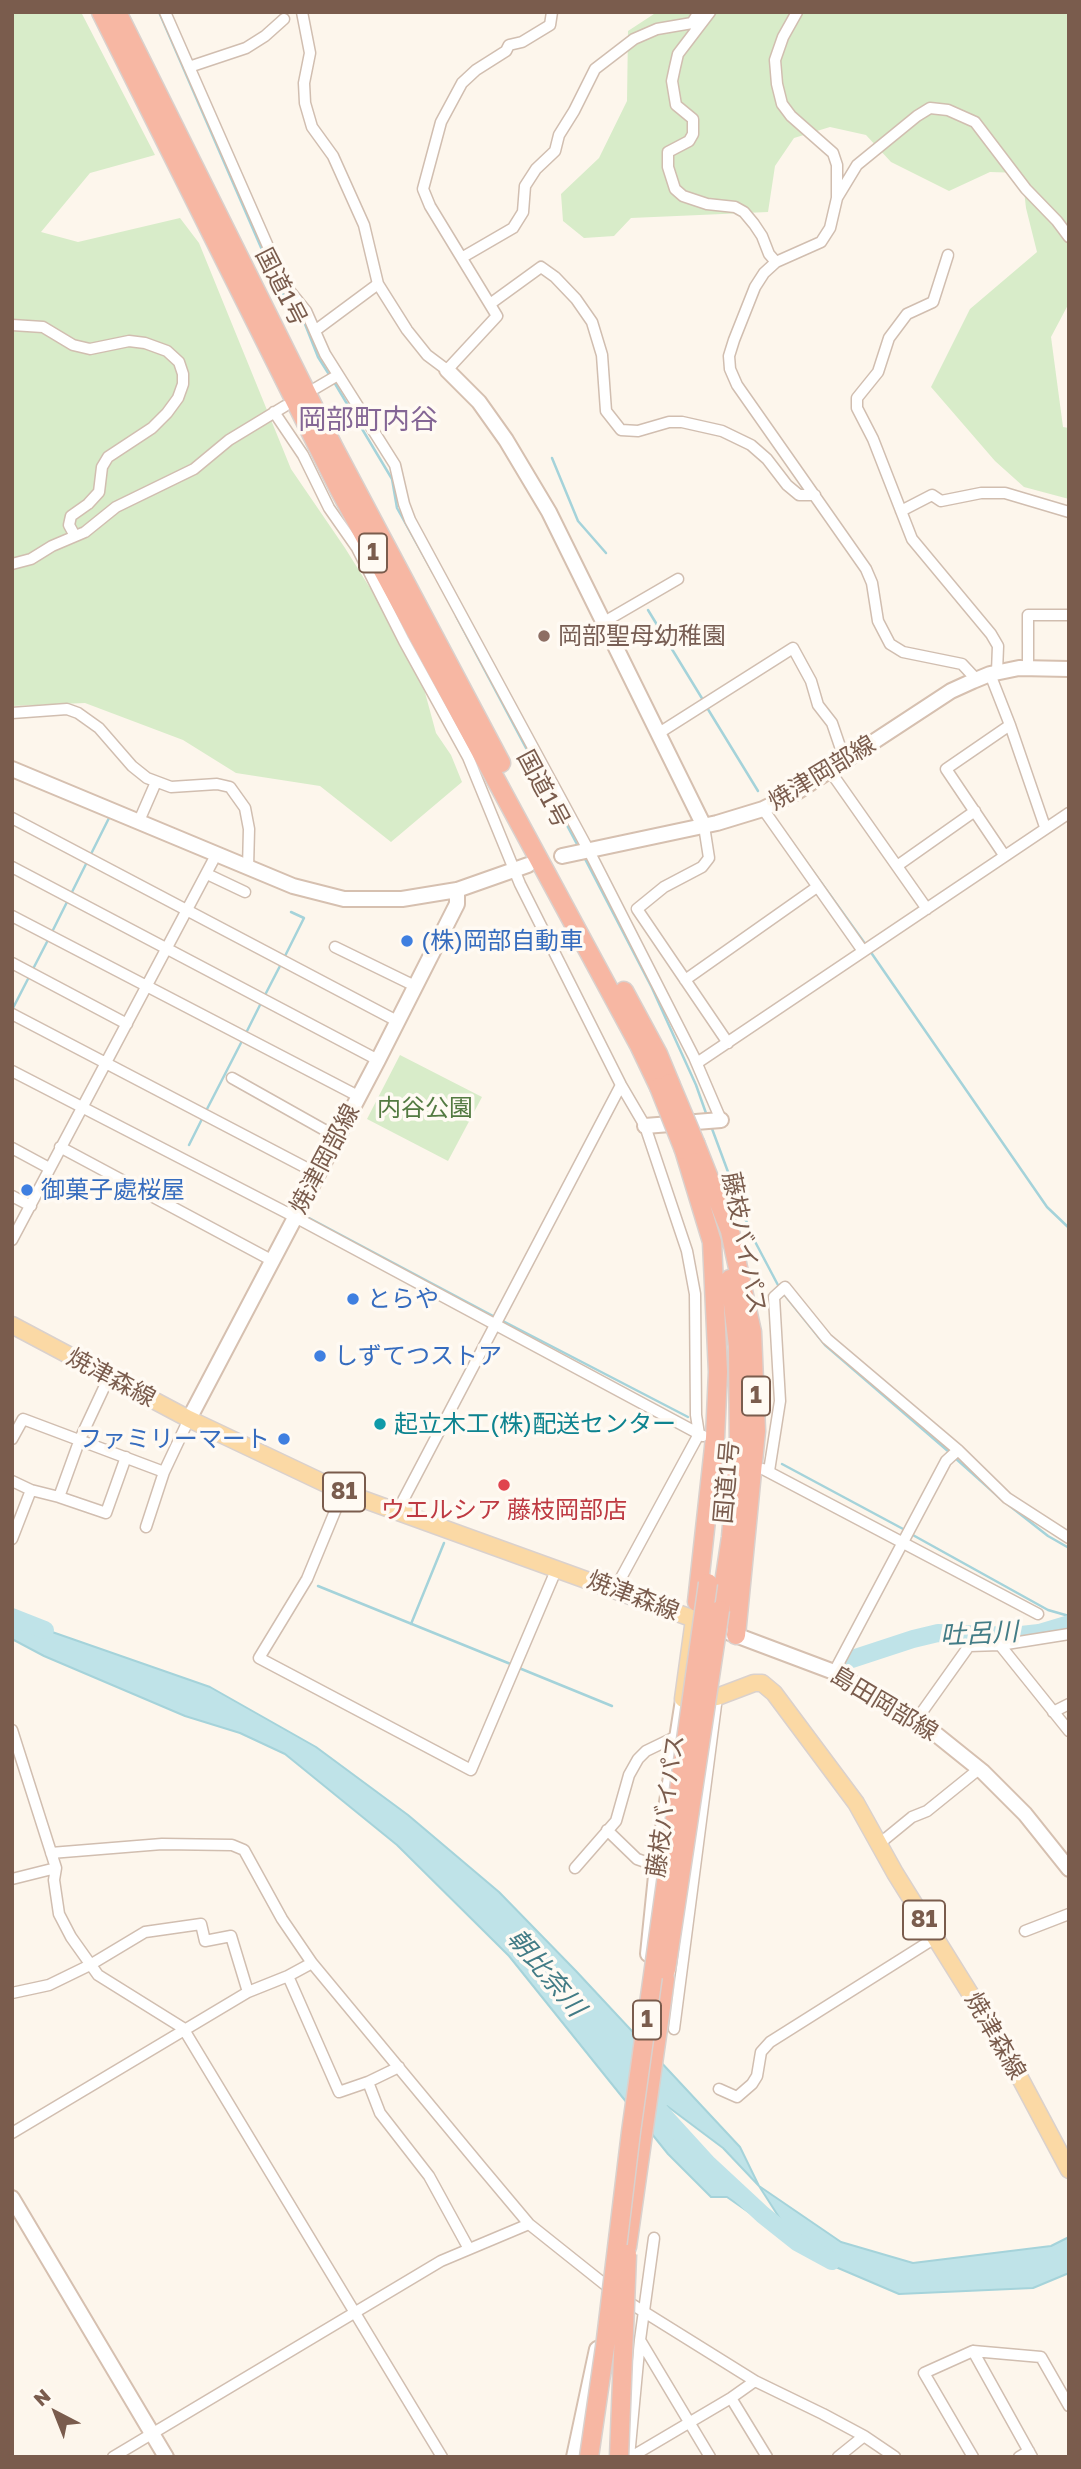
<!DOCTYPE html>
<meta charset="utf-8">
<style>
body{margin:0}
#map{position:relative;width:1081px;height:2469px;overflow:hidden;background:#fdf6ec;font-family:"Golos Text",sans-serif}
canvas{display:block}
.frame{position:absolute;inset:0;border:14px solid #7a5c4d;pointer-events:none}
.north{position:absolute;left:21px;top:2378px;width:70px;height:70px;-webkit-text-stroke:5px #fffaf3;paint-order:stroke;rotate:318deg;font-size:19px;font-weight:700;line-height:28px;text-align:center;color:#7a5c4d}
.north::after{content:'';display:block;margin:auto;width:24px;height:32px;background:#7a5c4d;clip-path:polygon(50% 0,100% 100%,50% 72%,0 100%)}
</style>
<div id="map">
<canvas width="1081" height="2469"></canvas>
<div class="frame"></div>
<div class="north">N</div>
</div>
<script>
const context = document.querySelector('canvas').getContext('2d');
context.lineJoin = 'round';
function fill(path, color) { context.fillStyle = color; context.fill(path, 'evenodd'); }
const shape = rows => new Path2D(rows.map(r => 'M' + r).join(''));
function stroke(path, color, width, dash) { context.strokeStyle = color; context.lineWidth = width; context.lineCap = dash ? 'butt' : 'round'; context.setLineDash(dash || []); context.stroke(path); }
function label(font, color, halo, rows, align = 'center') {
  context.font = font + ' "Golos Text","Noto Sans JP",sans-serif'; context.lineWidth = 7; context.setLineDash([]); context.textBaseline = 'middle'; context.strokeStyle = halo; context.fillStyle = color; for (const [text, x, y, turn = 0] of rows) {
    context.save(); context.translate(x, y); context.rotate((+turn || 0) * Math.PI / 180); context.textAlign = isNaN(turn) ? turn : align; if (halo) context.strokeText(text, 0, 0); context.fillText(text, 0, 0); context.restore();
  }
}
const green = shape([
 [12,12,81,12,155,155,90,173,41,232,78,242,180,218,199,243,291,469,345,548,417,663,436,733,451,755,462,782,391,842,320,786,236,773,183,740,85,703,12,706],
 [657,12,1069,12,1069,303,1051,337,1063,427,1069,428,1069,499,1024,487,995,461,931,387,970,309,1037,252,1026,208,1022,173,990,172,949,191,891,162,866,135,830,127,794,138,775,166,768,212,631,218,614,236,584,238,563,221,561,194,599,158,627,101,628,31],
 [400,1055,482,1097,448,1161,367,1119]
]);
const water = shape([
 [12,1618,210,1687,316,1747,408,1815,499,1892,576,1971,740,2147,759,2186,841,2242,913,2263,1051,2246,1069,2237,1069,2273,1033,2288,899,2294,824,2262,784,2225,759,2186,723,2148,667,2106,674,2138,735,2189,771,2228,727,2197,711,2197,668,2154,509,1956,397,1845,285,1754,240,1733,185,1716,44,1656,12,1639,12,1618]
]);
const stream = shape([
 [159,12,279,289,303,319,318,357,330,376],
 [334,382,392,479,397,508,433,573],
 [552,458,578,521,606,553],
 [648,610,703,700],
 [456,616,579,848],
 [706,706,758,791],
 [774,817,866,945],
 [584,857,652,988,696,1085,707,1116],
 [71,894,110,816],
 [52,932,68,900],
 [870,951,1047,1207,1069,1228],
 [284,958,304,918,291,912],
 [33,969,49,938],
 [265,995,281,964],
 [12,1010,30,975],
 [246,1033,262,1001],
 [206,1111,243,1039],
 [711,1126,751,1234,779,1287],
 [189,1145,203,1117],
 [309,1218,495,1317],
 [783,1293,825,1345,949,1452],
 [501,1320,688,1417],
 [954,1457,1001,1499],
 [782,1464,905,1530],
 [1006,1503,1048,1536,1069,1548],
 [911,1534,1048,1610,1069,1616],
 [318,1586,513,1665],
 [411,1624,444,1543],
 [519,1668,612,1706]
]);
const river = shape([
 [12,1617,45,1630],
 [849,1660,913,1639,938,1633,1012,1636,1039,1633,1069,1624],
 [655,2106,707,2163,763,2215,797,2242,832,2261]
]);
const street = shape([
 [165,12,285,285,306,311,325,354,395,465,404,504,410,520,589,851,694,1057,721,1120],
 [302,12,310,53,304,83,305,103,312,127,333,156,364,225,378,284,407,330,427,355,447,370,497,316,430,206,423,189,441,122,462,83,476,70,506,51,509,45,522,42,550,25,552,12],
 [710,12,678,54,675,67,672,81,676,105,693,119,693,134,689,141,668,152,668,167,675,189,683,196,707,204,735,207,744,212,754,224,762,236,769,254,776,262],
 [797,12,783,37,775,60,777,84,782,104,791,116,833,153,837,165,837,198,830,228,821,242,776,262,764,273,755,287,734,340,729,356,730,369,737,385,866,569,872,583,878,621,890,644,903,652,962,664,976,679],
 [189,67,246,48,265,36,284,19],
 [837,198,857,165,917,116,930,108,948,110,975,122,1026,189,1057,221,1069,237],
 [948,255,933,302,907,314,889,338,878,372,857,398,857,408,873,439,912,539,991,634,998,646,997,672],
 [463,257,513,228,523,212,525,186,536,169,555,151,559,135,574,111,595,69,634,39,657,29,692,23,699,12],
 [490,304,541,267,555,277,576,299,592,322,602,355,606,411,621,430,638,431,669,422,682,422,722,431,751,445,767,459,787,485,799,495,815,495],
 [12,325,43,327,73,345,90,349,129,341,145,343,167,351,179,362,183,374,183,384,178,398,167,413,152,428,108,457,102,467,99,492,88,504,71,516,69,525,75,536],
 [316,330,378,284],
 [316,388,338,375],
 [274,412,303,455,329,508,357,548,404,641,468,757,520,884,621,1085,645,1126,687,1251,695,1294,696,1415,699,1434,615,1589],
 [901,511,932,495,941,501,981,493,1005,493,1069,512],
 [12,564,31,559,52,546,85,532,116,507,194,469,229,440,285,406],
 [604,622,678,579],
 [1028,668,1028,615,1069,615],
 [990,674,1010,725,1045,827],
 [12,713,67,709,78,713,99,728,132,766,147,778,171,787,217,784,230,787,245,808,249,829,248,868],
 [659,733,793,648,811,681,818,705,832,723,845,761],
 [830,771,927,909],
 [763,809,863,951],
 [12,818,397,1021],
 [139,821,156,782],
 [704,826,709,858,702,867,664,887,637,909,728,1043],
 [1004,855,946,769,1010,725],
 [897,866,975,811],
 [12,867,378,1060],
 [207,874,245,892],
 [12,916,358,1096],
 [335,947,415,986],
 [12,963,127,1024],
 [685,980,817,887],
 [12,1014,318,1174],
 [697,1063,1069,813],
 [12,1071,295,1217,703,1436],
 [232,1078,337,1137],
 [60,1147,273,1261],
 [12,1148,49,1168],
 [12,1196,31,1206],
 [12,1240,216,855],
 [12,1439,23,1419,164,1472],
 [763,1469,1038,1614],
 [769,1471,780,1401,774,1297,785,1287,827,1339,958,1450,1007,1498,1069,1538],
 [12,1481,31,1490,59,1497,106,1513,126,1457],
 [343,1492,307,1579,259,1658,471,1770,557,1568],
 [59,1497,80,1439,109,1377],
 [393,1511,399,1508,621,1085],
 [146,1527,164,1472,189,1419],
 [12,1539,31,1490],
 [1000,1645,1069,1731],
 [834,1672,946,1461,958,1450],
 [1053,1712,1069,1704],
 [917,1719,969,1646,1000,1645,1069,1634],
 [12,1730,56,1868,54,1880,59,1914,71,1937,98,1975,183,2028,442,2457],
 [607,1830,637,1859,657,1866],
 [879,1844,912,1817,927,1811,979,1769],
 [51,1853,162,1844,232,1845,244,1850,282,1919,312,1963,482,2168,529,2224,613,2291],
 [575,1868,616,1821,629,1775,638,1759,646,1751,677,1736],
 [12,1879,56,1868],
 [1025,1931,1069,1914],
 [288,1976,339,2092,368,2082,380,2113,429,2176,469,2249],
 [12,1993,49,1985,90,1965,145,1932,201,1924,205,1941,231,1936,248,1992],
 [674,2029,717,1697],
 [368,2082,399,2067],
 [719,2089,737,2097,752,2084,757,2076,761,2052,770,2042,935,1938],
 [12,2133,248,1992,288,1976,312,1963],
 [654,2238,640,2340,710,2457],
 [625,2300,755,2381,823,2414,864,2436,895,2457],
 [973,2351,1032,2457],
 [731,2398,767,2457],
 [113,2457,441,2261,529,2224],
 [629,2457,640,2340],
 [631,2457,731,2398,755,2381],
 [838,2457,864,2436],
 [973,2457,924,2373,973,2351,1041,2357,1069,2406],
 [1019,2457,1029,2451]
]);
const secondary = shape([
 [447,370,479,402,506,440,549,512,704,826],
 [12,769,293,886,344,899,402,899,457,890,528,865],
 [562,856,717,823,763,809,797,792,951,691,973,681,990,674,1019,668,1069,669],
 [645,1126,721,1120],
 [189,1419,378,1060,457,904,457,890],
 [709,1625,834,1672,917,1719,983,1772,1025,1814,1069,1869],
 [648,1954,657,1866,683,1700],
 [12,2198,166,2457],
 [574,2457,597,2349]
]);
const primary = shape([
 [12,1325,189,1419,343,1492,694,1619,683,1699,717,1697,754,1683,762,1683,774,1693,856,1803,895,1873,1004,2048,1069,2170]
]);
const highway = shape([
 [101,12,339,489,639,1045,659,1087],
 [117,12,334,448,501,763],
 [624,991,658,1054,670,1083],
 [696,1145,730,1231,752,1332,756,1431,736,1635],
 [684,1150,712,1242,718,1372,715,1438,697,1602],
 [720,1610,731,1537,739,1448,738,1346,730,1279],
 [627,2247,665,1979]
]);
const highwayBridge = shape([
 [670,1083,696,1145],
 [659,1087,684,1150],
 [666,1970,720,1610],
 [589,2457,605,2347,631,2132,708,1583],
 [619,2457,627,2254]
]);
const markers = [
 [544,636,7,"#8d6e63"],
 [407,941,7,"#3f7fe0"],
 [27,1190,7,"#3f7fe0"],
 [353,1299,7,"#3f7fe0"],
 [320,1356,7,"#3f7fe0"],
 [380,1424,7,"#0f9aa8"],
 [284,1439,7,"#3f7fe0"],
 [504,1485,7,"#e0444e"]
];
const shields = [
 [373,553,28],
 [756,1396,28],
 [344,1492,42],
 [924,1920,42],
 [647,2020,28]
];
const shieldNames = [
 ["1",373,553],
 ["1",756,1396],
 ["81",344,1492],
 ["81",924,1920],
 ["1",647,2020]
];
const streetNames = [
 ["国道1号",281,287,63],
 ["焼津岡部線",822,773,-31],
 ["国道1号",543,789,62],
 ["焼津岡部線",325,1159,-62],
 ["藤枝バイパス",744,1243,79],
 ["焼津森線",111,1378,28],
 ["国道1号",727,1482,-85],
 ["焼津森線",633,1596,21],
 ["島田岡部線",884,1704,31],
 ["藤枝バイパス",666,1806,-82],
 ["焼津森線",995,2036,60]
];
const educationNames = [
 ["岡部聖母幼稚園",558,636]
];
const shopNames = [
 ["(株)岡部自動車",421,941],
 ["御菓子處桜屋",41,1190],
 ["とらや",367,1299],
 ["しずてつストア",334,1356],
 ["ファミリーマート",270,1439,"right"]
];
const parkNames = [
 ["内谷公園",425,1108]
];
const cultureNames = [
 ["起立木工(株)配送センター",394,1424]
];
const healthNames = [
 ["ウエルシア 藤枝岡部店",504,1510]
];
const waterNames = [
 ["吐呂川",979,1634,-3],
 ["朝比奈川",546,1973,50]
];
const quarterNames = [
 ["岡部町内谷",368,420]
];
fill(green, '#d8ecc9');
fill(water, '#bfe3e8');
stroke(water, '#a5d3da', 2);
stroke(stream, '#a5d3da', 2.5);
stroke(river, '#bfe3e8', 18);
stroke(street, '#d1beb0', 13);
stroke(secondary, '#d6c0b0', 18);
stroke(primary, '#dad1cd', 19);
stroke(highway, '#dad1cd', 21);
stroke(street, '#fff', 10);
stroke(secondary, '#fff', 14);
stroke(primary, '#fbd9a5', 16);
stroke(highway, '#f7b7a3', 18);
stroke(highwayBridge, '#dad1cd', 21, []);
stroke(highwayBridge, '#f7b7a3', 18);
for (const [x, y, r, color] of markers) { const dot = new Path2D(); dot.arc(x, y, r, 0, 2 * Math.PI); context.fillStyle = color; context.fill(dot); stroke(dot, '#fffaf3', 2.5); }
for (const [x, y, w] of shields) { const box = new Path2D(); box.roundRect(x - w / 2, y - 19.5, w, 39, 5); context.fillStyle = '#fffaf3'; context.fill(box); stroke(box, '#7a5c4d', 2); }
label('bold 23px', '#7a5c4d', null, shieldNames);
label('24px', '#7a5c4d', '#fffaf3', streetNames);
label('24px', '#785e54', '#fffaf3', educationNames, 'left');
label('24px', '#366cbe', '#fffaf3', shopNames, 'left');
label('24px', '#537a41', '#fffaf3', parkNames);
label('24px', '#0d838f', '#fffaf3', cultureNames, 'left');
label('24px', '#be3a42', '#fffaf3', healthNames);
label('italic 26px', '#437c86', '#fffaf3', waterNames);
label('28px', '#846695', '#fffaf3', quarterNames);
</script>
